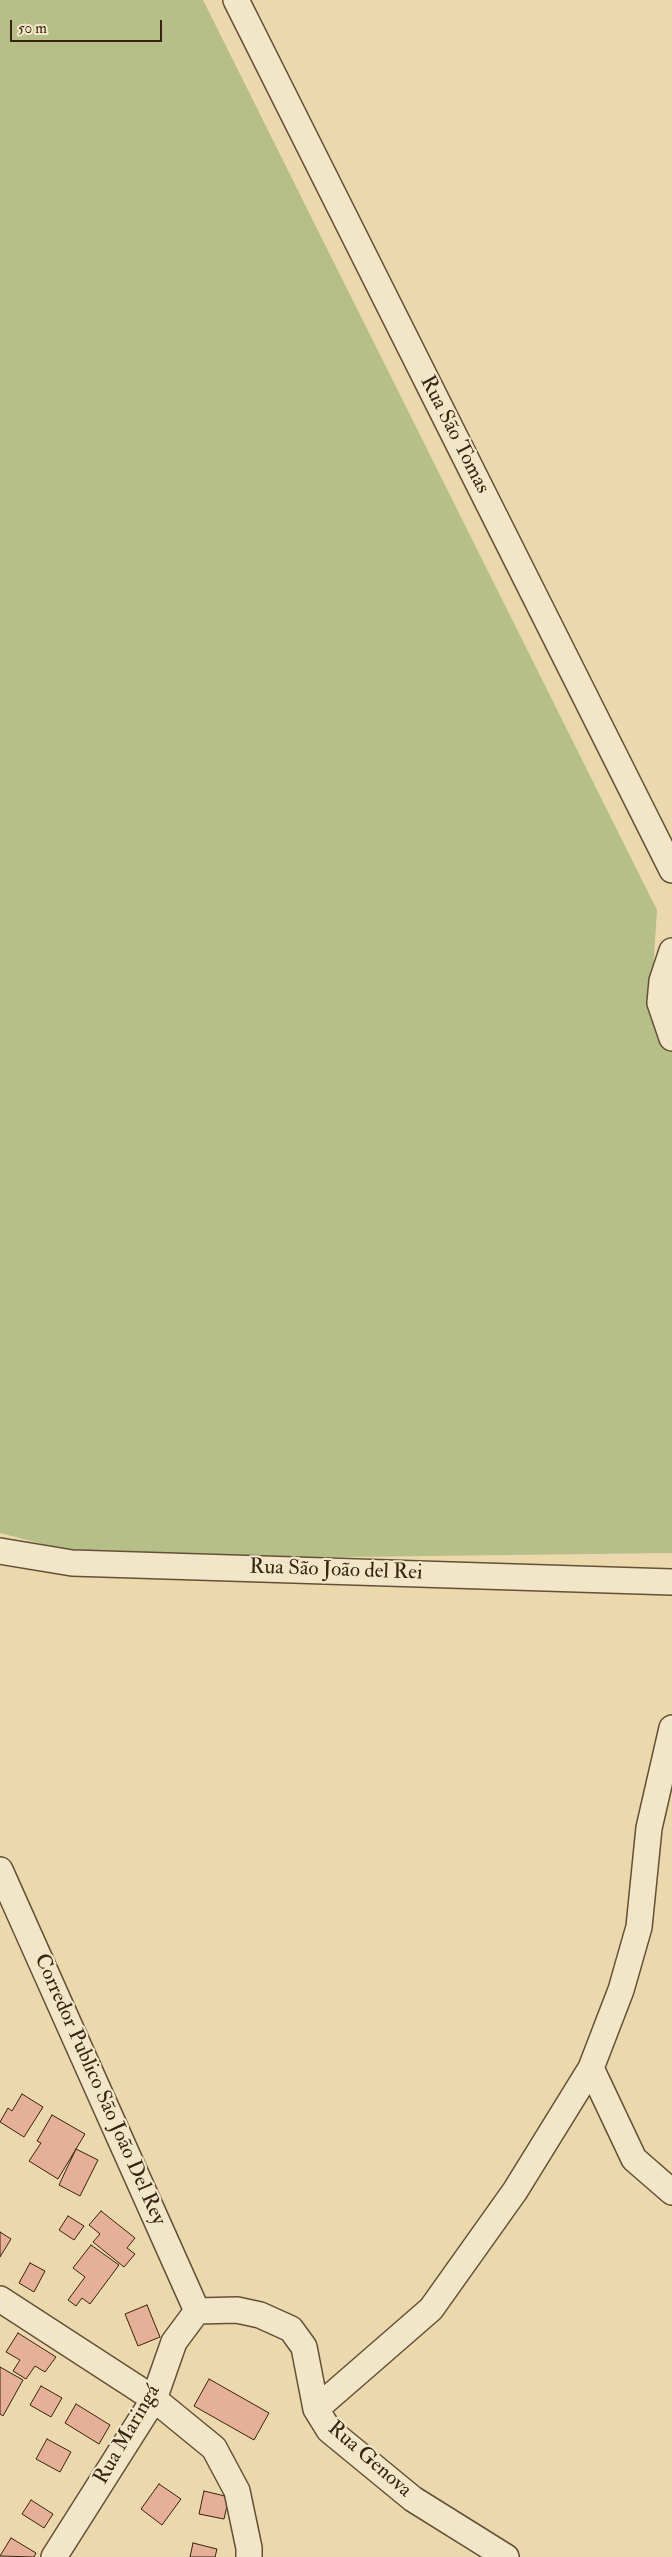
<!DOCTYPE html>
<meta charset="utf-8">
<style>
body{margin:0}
#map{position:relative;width:672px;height:2557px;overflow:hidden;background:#ebd8ac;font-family:"IM FELL Double Pica",serif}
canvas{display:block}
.scale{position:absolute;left:10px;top:20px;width:152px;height:22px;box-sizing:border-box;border:2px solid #37230f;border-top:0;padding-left:6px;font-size:15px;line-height:18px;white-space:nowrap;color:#37230f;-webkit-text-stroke:4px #f2e6c9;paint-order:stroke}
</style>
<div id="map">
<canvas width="672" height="2557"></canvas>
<div class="scale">50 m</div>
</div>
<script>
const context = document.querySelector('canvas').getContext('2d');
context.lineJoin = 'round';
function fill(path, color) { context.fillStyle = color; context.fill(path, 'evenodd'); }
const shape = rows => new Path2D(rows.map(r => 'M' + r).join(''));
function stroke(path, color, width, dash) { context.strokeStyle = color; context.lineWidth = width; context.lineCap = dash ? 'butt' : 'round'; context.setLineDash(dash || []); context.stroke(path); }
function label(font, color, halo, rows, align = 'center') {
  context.font = font + ' "IM FELL Double Pica",serif'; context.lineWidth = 4.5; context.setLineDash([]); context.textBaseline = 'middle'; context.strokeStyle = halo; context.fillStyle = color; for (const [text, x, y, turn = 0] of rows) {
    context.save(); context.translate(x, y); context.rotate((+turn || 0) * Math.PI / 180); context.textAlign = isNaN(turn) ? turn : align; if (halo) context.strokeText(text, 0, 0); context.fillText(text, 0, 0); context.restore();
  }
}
const green = shape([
 [0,0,203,0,657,910,651,999,672,1034,672,1553,105,1560,0,1533]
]);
const building = shape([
 [22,2094,43,2107,24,2137,0,2122,8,2108,12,2111,22,2094],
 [52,2115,85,2134,58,2179,29,2161,41,2143,37,2141,52,2115],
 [76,2149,98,2160,80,2196,59,2185,76,2149],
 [101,2211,135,2238,127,2248,135,2254,124,2267,93,2242,100,2234,89,2225,101,2211],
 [68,2216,84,2226,74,2240,59,2230,68,2216],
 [0,2232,11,2239,0,2257,0,2232],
 [91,2245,119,2265,90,2304,82,2298,76,2306,68,2300,85,2277,73,2268,91,2245],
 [30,2263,45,2271,34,2292,19,2283,30,2263],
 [147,2305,160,2337,138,2346,125,2314,147,2305],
 [18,2333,56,2357,45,2372,35,2366,26,2379,13,2371,20,2360,6,2352,18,2333],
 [0,2367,23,2380,3,2416,0,2414,0,2367],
 [209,2379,269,2413,254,2440,194,2406,209,2379],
 [41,2386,62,2398,51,2417,30,2405,41,2386],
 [76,2404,110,2425,99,2444,65,2423,76,2404],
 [47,2439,71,2452,60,2472,36,2459,47,2439],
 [159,2484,181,2499,162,2525,141,2509,159,2484],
 [204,2491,229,2497,224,2519,199,2514,204,2491],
 [31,2500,53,2514,44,2528,22,2514,31,2500],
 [11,2538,36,2553,34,2557,0,2556,11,2538],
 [193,2543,217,2549,215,2557,190,2557,193,2543]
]);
const minor = shape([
 [236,0,672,870],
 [672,951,662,981,660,1003,672,1038],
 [0,1551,72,1563,672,1582],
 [0,1870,197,2311],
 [591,2068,634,2159,672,2192],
 [0,2299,154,2399,214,2448,237,2491,249,2548,249,2557],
 [197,2311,237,2310,260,2315,291,2329,304,2347,316,2409,329,2430,413,2499,506,2557],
 [316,2409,431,2309,515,2191,591,2068,621,1990,639,1927,649,1828,672,1728],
 [54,2557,154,2399,174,2342,197,2311]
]);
const streetNames = [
 ["Rua São Tomas",454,435,63],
 ["Rua São João del Rei",336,1571,2],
 ["Corredor Publico São João Del Rey",99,2090,66],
 ["Rua Maringá",128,2435,-60],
 ["Rua Genova",369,2460,41]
];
fill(green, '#b7bf89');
fill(building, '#e6af97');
stroke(building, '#37230f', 1);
stroke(minor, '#645036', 28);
stroke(minor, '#f2e6c9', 25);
label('21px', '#37230f', '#f2e6c9', streetNames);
</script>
